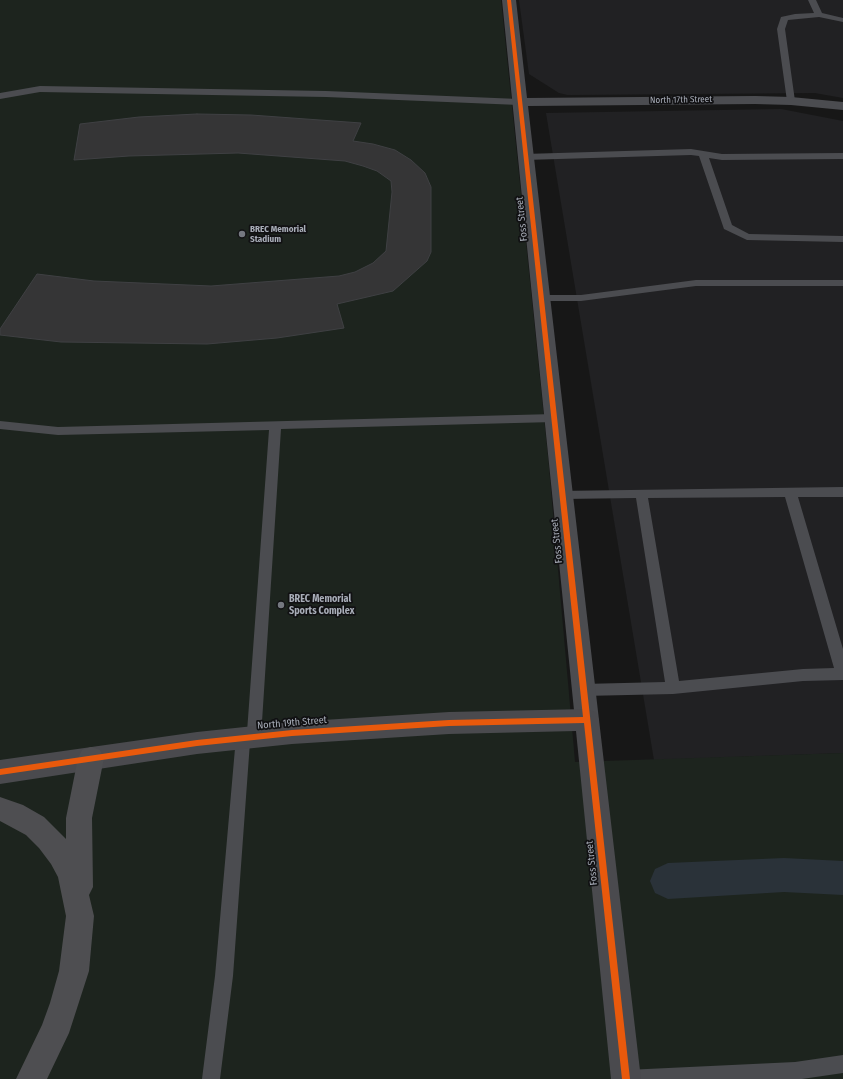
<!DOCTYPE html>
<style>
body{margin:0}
canvas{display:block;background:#171717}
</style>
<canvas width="843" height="1079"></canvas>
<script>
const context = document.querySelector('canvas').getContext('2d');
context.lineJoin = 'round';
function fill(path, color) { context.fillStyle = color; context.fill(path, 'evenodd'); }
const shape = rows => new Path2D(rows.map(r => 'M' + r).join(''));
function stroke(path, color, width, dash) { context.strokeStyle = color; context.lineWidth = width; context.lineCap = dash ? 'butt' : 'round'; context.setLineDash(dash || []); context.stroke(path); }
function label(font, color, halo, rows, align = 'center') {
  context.font = font + ' "Fira Sans Condensed",sans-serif'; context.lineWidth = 3.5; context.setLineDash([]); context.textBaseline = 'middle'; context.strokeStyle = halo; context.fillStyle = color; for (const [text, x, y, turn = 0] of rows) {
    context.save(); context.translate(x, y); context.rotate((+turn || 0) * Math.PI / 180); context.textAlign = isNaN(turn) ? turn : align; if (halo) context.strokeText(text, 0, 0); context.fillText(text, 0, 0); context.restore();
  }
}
const built = shape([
 [519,0,843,0,843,98,815,93,568,95,559,93,529,74],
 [781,109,843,121,843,753,654,760,546,113]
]);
const green = shape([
 [0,0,501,0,548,457,575,762,843,753,843,1079,0,1079]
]);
const canal = shape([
 [784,858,843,861,843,895,784,892,668,899,655,893,650,881,655,869,668,863,784,858]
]);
const building = shape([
 [197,114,251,115,361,123,353,141,373,144,395,150,411,160,425,173,431,187,431,252,427,261,393,291,337,304,344,328,277,338,207,344,61,342,0,335,0,329,37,274,94,281,211,286,339,276,355,272,373,263,386,251,392,192,391,181,377,171,363,166,345,161,238,153,129,156,74,160,80,124,139,117,197,114]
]);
const lane = shape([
 [808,0,816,0,822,13,843,18,843,22,819,17,788,20,785,29,795,101,791,104,787,101,777,29,781,17,795,14,814,13,808,0],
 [40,86,326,91,519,99,523,102,519,105,326,97,40,92,0,99,0,93,40,86],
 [691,149,722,154,843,153,843,159,722,160,709,158,732,225,749,234,843,236,843,242,747,240,724,229,699,156,691,155,525,160,520,157,525,154,691,149],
 [696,280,843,280,843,286,696,286,581,301,541,301,536,298,541,295,581,295,696,280],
 [554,414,560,418,554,422,281,429,261,737,259,742,254,744,250,742,233,976,220,1079,202,1079,215,976,236,737,238,732,243,730,247,732,269,430,58,435,0,429,0,421,58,427,554,414],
 [843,487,843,497,798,497,843,649,843,680,803,681,673,694,583,696,578,694,576,690,578,686,583,684,665,682,636,498,562,499,558,497,556,494,558,491,843,487],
 [785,497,834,668,803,669,679,681,648,498,785,497],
 [843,1055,843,1073,802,1079,617,1079,620,1073,626,1070,795,1062,843,1055]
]);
const street = shape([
 [502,0,516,0,527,98,755,96,791,97,843,102,843,110,791,105,755,104,528,106,599,720,596,728,587,731,578,728,575,720,502,0]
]);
const secondary = shape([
 [587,709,596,712,599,720,641,1079,611,1079,576,731,449,734,292,744,197,754,0,784,0,760,197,732,292,722,449,712,587,709]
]);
const highway = shape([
 [91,747,100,750,104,758,92,818,93,887,89,895,94,916,89,971,69,1033,47,1079,16,1079,42,1025,50,1003,59,971,66,916,58,877,51,864,39,848,26,835,0,821,0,797,23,805,44,817,66,839,66,818,78,758,82,750,91,747]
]);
const cycleway = shape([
 [507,0,511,0,630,1079,622,1079,584,723,449,726,292,736,197,746,0,775,0,769,197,740,292,730,449,720,583,717,507,0]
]);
const markers = [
 [242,234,4,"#757880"],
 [281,605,4,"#757880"]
];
const farStreetnames = [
 ["North 17th Street",681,100,-1]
];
const farPoinames = [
 ["BREC Memorial",250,229],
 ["Stadium",250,239]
];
const streetNames = [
 ["Foss Street",522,219,-96],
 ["Foss Street",557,541,-96],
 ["North 19th Street",292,723,-5],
 ["Foss Street",592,863,-96]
];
const poiNames = [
 ["BREC Memorial",289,599],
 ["Sports Complex",289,611]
];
fill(built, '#212123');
fill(green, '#1d241e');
fill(canal, '#2a3239');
fill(building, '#353536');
stroke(building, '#3f4043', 1);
fill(lane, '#4b4c50');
fill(street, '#4b4c50');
fill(secondary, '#4a4a4e');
fill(highway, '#4e4e51');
fill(cycleway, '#e8590c');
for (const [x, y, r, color] of markers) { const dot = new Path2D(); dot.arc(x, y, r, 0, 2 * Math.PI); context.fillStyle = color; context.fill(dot); stroke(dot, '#111113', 1.5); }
label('9px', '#a8adb8', '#111113', farStreetnames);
label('bold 9px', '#a8adb8', '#111113', farPoinames, 'left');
label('10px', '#a8adb8', '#111113', streetNames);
label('bold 10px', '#a8adb8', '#111113', poiNames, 'left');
</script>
